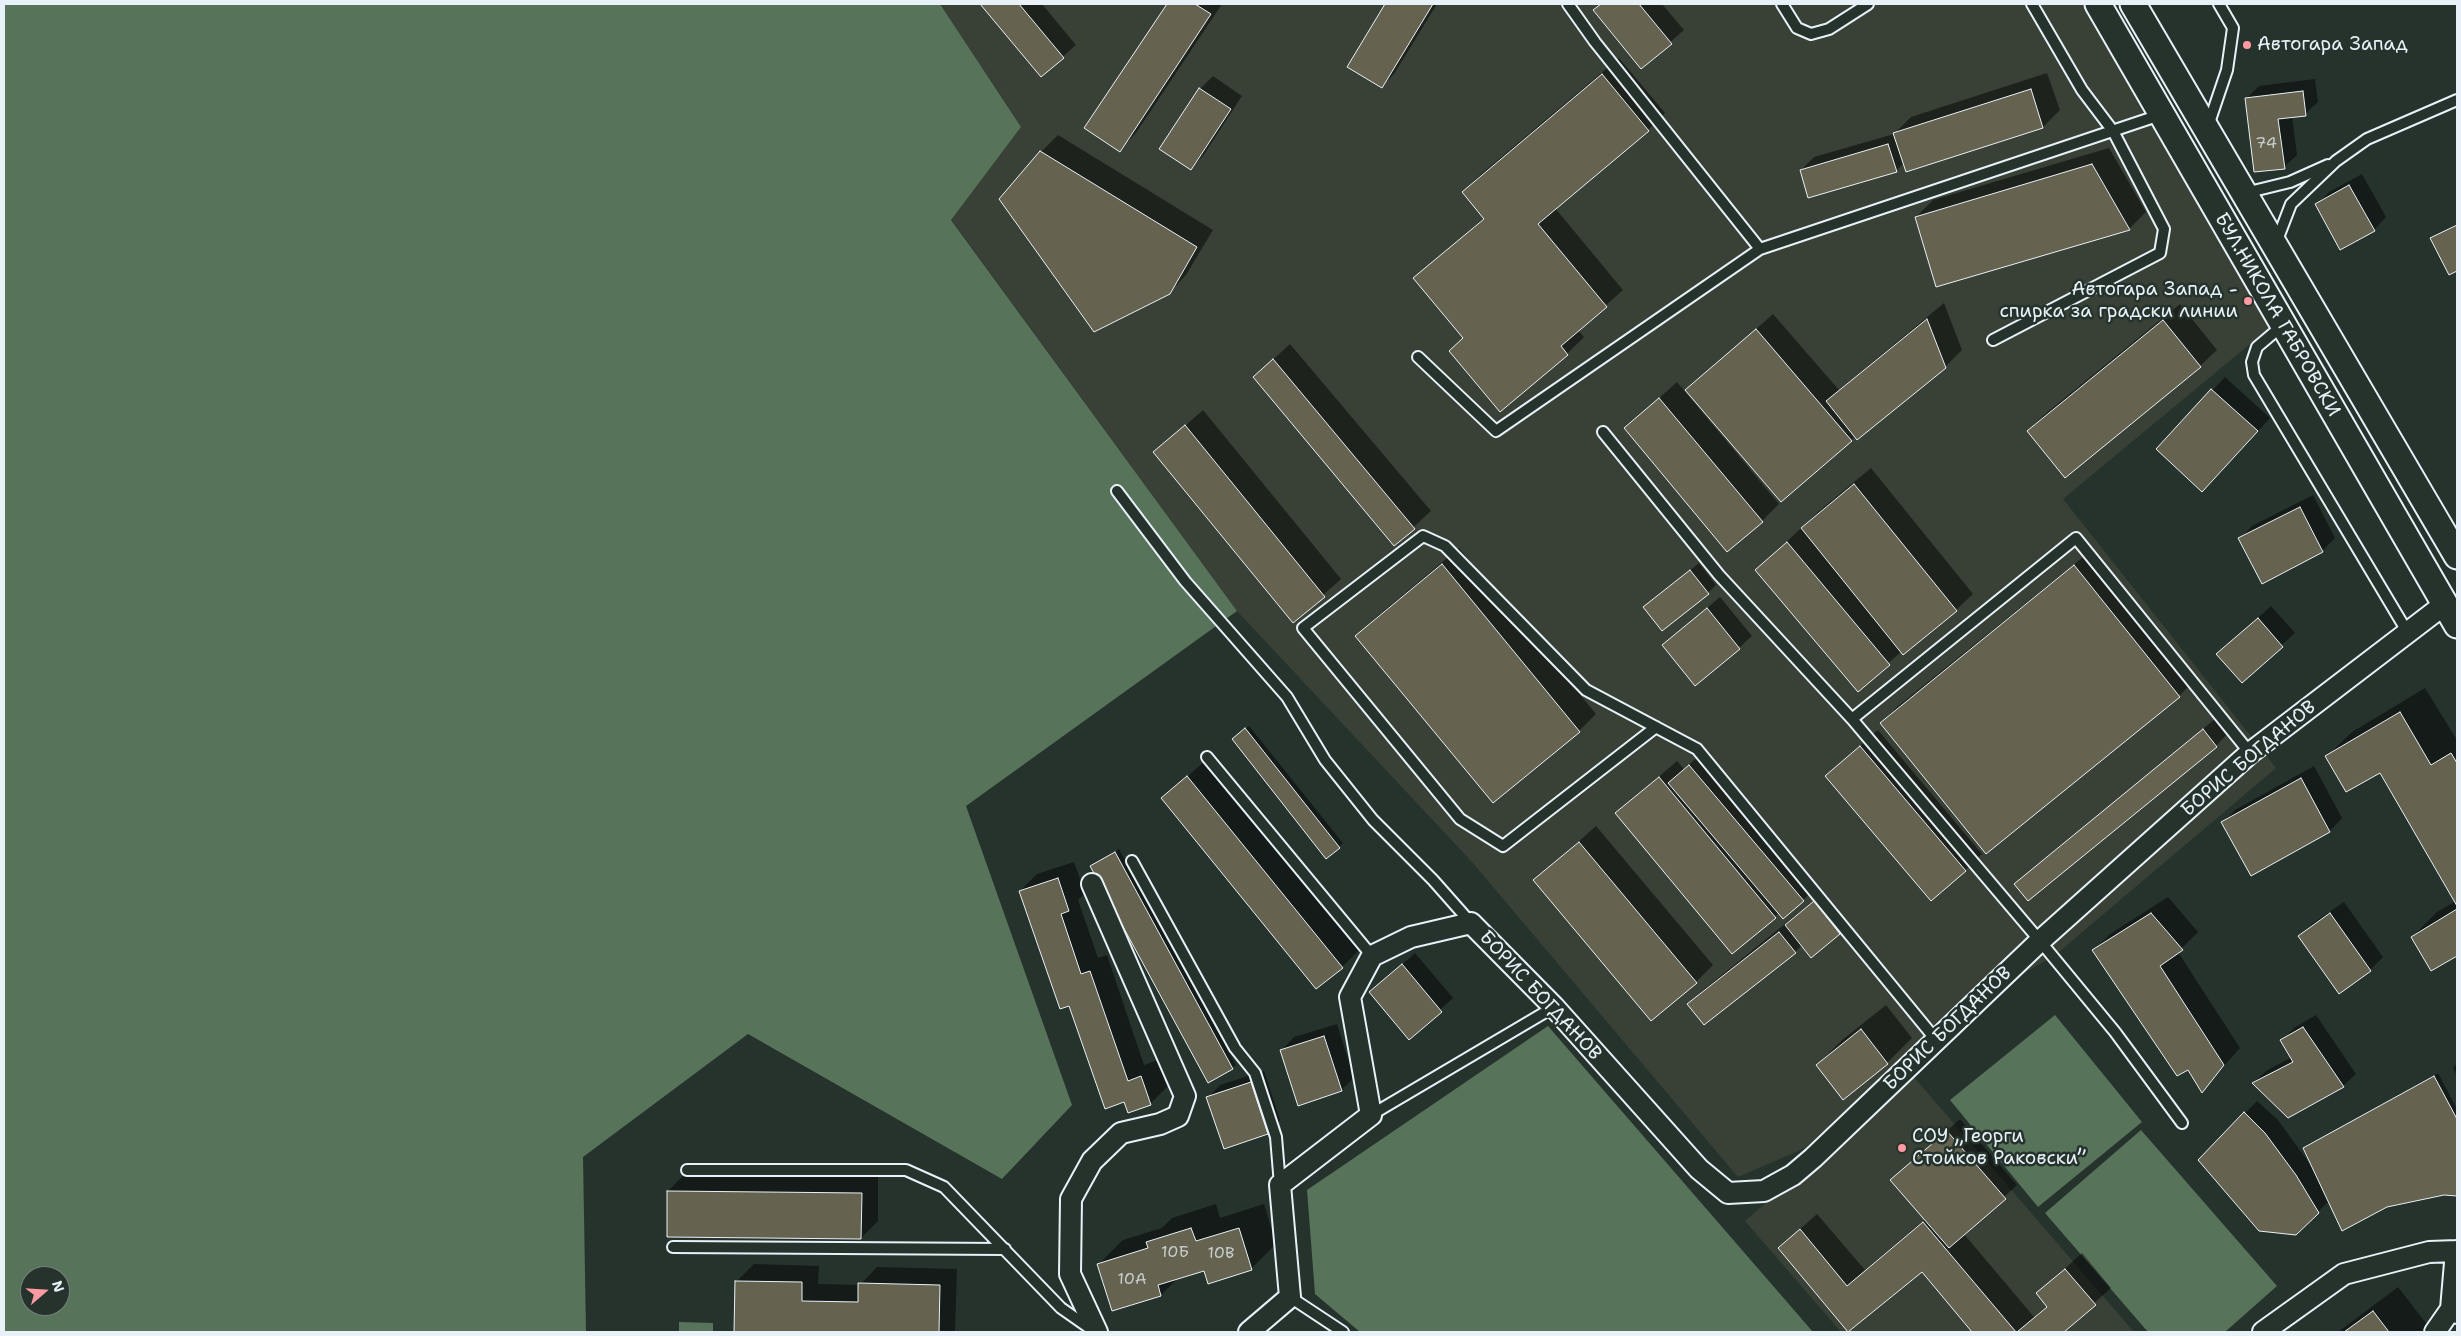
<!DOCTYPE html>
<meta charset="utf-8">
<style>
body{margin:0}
#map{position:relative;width:2461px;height:1336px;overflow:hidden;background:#26332d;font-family:"Shantell Sans",sans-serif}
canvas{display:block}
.frame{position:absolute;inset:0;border:5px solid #e8f1f8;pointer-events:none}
.north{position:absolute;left:20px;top:1266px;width:50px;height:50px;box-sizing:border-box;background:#26332d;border:1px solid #747f7e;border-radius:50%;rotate:71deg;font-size:14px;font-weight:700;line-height:20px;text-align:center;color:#e8f1f8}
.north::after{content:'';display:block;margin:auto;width:18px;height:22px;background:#ff9aa2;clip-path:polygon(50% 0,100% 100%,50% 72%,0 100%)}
</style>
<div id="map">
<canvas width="2461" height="1336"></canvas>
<div class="frame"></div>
<div class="north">N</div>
</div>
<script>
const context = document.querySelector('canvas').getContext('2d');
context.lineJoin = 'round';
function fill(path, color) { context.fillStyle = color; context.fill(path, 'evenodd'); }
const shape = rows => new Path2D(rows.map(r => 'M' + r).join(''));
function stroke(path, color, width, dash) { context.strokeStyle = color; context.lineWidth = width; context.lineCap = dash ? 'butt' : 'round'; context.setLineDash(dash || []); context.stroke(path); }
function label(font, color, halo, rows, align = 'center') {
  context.font = font + ' "Shantell Sans",sans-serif'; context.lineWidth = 5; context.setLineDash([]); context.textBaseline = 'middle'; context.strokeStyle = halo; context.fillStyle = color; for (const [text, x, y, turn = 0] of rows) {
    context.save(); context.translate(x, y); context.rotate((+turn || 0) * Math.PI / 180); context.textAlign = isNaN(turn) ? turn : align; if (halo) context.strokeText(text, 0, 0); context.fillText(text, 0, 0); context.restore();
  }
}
const built = shape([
 [940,4,2098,4,2283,325,2262,334,2063,499,2276,768,2054,956,1943,1019,1805,1148,1738,1177,1472,862,1237,611,951,219,1021,127],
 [1912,1075,2134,1332,1841,1332,1745,1221]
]);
const green = shape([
 [4,4,940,4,1021,127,951,220,1237,611,966,806,1072,1105,1002,1179,748,1034,583,1157,586,1332,4,1332],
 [30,1276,60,1276,60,1306,30,1306],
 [2055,1015,2142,1122,2038,1207,1950,1100],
 [1548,1026,1813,1332,1360,1332,1315,1294,1307,1190],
 [2141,1130,2277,1286,2225,1332,2148,1332,2045,1213],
 [679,1322,713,1323,713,1332,679,1332]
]);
const shadow = shape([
 [982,4,1042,4,1076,45,1041,76],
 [1168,4,1222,4,1136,133,1119,150,1086,128],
 [1387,4,1437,4,1394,74,1381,87,1348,66],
 [1602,4,1662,4,1684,30,1642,67,1595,10],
 [1619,58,1665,113,1648,130,1555,208,1623,290,1578,330,1584,337,1567,354,1500,410,1464,337,1415,278,1485,217,1463,192,1480,175],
 [2047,73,2060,110,2043,127,1907,171,1904,163,1896,171,1801,170,1814,157,1894,134,1911,117],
 [1213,76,1242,96,1203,156,1191,168,1161,148,1200,89],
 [2315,79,2318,102,2305,114,2292,116,2297,155,2284,167,2246,99,2259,86],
 [1058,135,1213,230,1186,275,1169,293,1041,152],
 [2109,148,2146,212,2129,229,1916,217,1933,200],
 [2362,174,2386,217,2374,230,2317,205,2329,192],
 [2457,224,2457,270,2450,274,2432,238],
 [1944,303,1962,350,1945,367,1851,440,1687,390,1773,314,1839,390],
 [2180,304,2217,350,2200,366,2028,431,2045,414],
 [1290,344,1431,511,1395,544,1254,377],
 [2225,377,2270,418,2215,478,2158,449],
 [1677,382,1779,504,1762,521,1626,428],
 [1203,410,1341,579,1293,622,1155,452],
 [1871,468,1973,594,1956,610,1902,651,1858,690,1757,570,1819,511],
 [2313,495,2335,538,2322,551,2240,539,2252,526],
 [1459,548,1596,714,1579,731,1493,801,1357,636,1374,619],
 [2092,550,2196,679,2179,696,1986,853,1881,723,1898,706],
 [1699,563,1716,585,1708,593,1645,607],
 [1720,597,1752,636,1739,648,1663,645],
 [2271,606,2295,633,2242,681,2218,654],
 [2425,688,2457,740,2457,954,2431,969,2412,937,2437,912,2456,901,2380,771,2327,756,2352,732],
 [2216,718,2228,733,2216,746,2016,884],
 [1249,726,1343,843,1327,857,1237,736],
 [1878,730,1982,854,1965,870,1826,776],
 [1702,753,1816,888,1803,900,1779,913,1733,952,1617,813,1677,761,1684,769],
 [1205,761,1359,950,1342,967,1163,798],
 [2314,766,2342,818,2330,831,2251,874,2223,822,2235,810],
 [1596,826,1713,965,1696,982,1535,880],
 [1119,849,1236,1065,1232,1068,1092,866],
 [1074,862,1085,893,1078,900,1098,958,1107,955,1144,1065,1158,1060,1167,1087,1150,1104,1125,1101,1070,1004,1020,891,1037,874],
 [1822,894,1848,925,1839,933,1802,945,1795,952,1689,1004,1702,991],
 [2168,897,2198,932,2178,952,2240,1048,2202,1091,2188,1068,2093,951,2110,934],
 [2344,902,2383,957,2370,970,2339,992,2300,936,2312,924],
 [1415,953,1453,998,1409,1038,1371,992],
 [1886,1005,1912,1038,1887,1063,1817,1065,1842,1040],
 [2316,1015,2356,1074,2343,1086,2253,1083,2266,1071,2292,1057,2282,1040,2294,1028],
 [1337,1024,1354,1078,1341,1090,1282,1050,1294,1037],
 [2457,1063,2457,1076,2453,1068],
 [1264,1071,1280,1120,1268,1133,1225,1147,1208,1098,1220,1085],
 [2438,1073,2457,1109,2457,1195,2329,1201,2295,1234,2200,1160,2257,1101,2278,1120,2312,1167,2305,1149,2309,1145],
 [1960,1119,2017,1185,1964,1234,2034,1317,2048,1305,2038,1293,2082,1253,2111,1288,2062,1332,1974,1332,1922,1270,1849,1331,1779,1248,1817,1214,1865,1270,1925,1219,1904,1168],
 [685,1174,878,1177,878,1221,861,1238,668,1191],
 [1216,1204,1220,1218,1264,1204,1276,1244,1251,1269,1204,1270,1178,1278,1161,1295,1113,1310,1099,1264,1123,1240,1162,1228,1172,1218],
 [754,1264,819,1266,818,1284,860,1285,877,1267,957,1269,955,1332,736,1332,737,1281],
 [2398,1287,2429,1327,2423,1332,2338,1332]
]);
const building = shape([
 [980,4,1019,4,1064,58,1041,77,980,4],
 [1167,4,1195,4,1211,14,1120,152,1084,128,1167,4],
 [1385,4,1433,4,1382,88,1347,67,1385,4],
 [1601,4,1639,4,1672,44,1641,69,1593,10,1601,4],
 [1602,74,1649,131,1538,224,1607,307,1561,346,1568,355,1500,412,1449,351,1463,338,1413,278,1484,219,1462,192,1602,74],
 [1199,88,1231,109,1191,170,1159,149,1199,88],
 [2031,89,2043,128,1906,172,1893,133,2031,89],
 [2303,91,2306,116,2278,119,2285,169,2254,172,2245,98,2303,91],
 [1888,144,1897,172,1808,198,1800,170,1888,144],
 [1040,151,1197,247,1170,294,1094,332,999,199,1040,151],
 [2092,164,2130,230,1936,287,1915,217,2092,164],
 [2349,185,2375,231,2340,250,2315,204,2349,185],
 [2457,225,2457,271,2449,275,2430,238,2457,225],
 [1927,319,1946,368,1857,440,1826,401,1927,319],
 [2163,320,2201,367,2065,478,2027,431,2163,320],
 [1756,329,1852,441,1781,502,1685,390,1756,329],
 [1273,359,1415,529,1394,546,1253,377,1273,359],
 [2211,389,2258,431,2202,492,2156,449,2211,389],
 [1659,398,1763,522,1727,552,1624,428,1659,398],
 [1185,425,1325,597,1293,623,1153,452,1185,425],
 [1854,484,1957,611,1903,655,1801,528,1854,484],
 [2300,507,2323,552,2262,584,2238,538,2300,507],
 [1787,542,1890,665,1858,692,1755,570,1787,542],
 [1442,564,1580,732,1493,803,1355,636,1442,564],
 [2074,565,2180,697,1986,854,1880,723,2074,565],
 [1690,570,1709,594,1662,631,1643,607,1690,570],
 [1707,608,1740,649,1695,686,1662,645,1707,608],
 [2258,618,2283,647,2242,683,2216,654,2258,618],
 [2400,712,2431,765,2451,753,2457,763,2457,906,2380,773,2346,792,2325,756,2400,712],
 [1245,728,1340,848,1326,859,1232,739,1245,728],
 [2203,729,2217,747,2028,901,2014,884,2203,729],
 [1860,746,1966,871,1931,901,1825,776,1860,746],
 [1689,765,1804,901,1783,919,1668,783,1689,765],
 [1187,776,1343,968,1316,989,1161,798,1187,776],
 [1659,777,1776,918,1732,954,1615,813,1659,777],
 [2301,778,2330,832,2251,876,2221,822,2301,778],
 [1579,842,1697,983,1651,1021,1533,880,1579,842],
 [1115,852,1233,1069,1208,1083,1090,866,1115,852],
 [1058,878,1069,911,1061,914,1081,974,1090,971,1128,1081,1141,1076,1151,1105,1128,1113,1124,1102,1105,1109,1069,1006,1060,1009,1019,891,1058,878],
 [1814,901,1840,934,1811,958,1785,925,1814,901],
 [2457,909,2457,956,2431,971,2411,937,2457,909],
 [2151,913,2183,950,2160,966,2224,1065,2202,1093,2188,1070,2177,1076,2092,950,2151,913],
 [2330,913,2371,971,2339,994,2298,936,2330,913],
 [1779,932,1796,953,1704,1025,1687,1004,1779,932],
 [1402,964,1442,1012,1409,1040,1369,992,1402,964],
 [2303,1027,2344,1087,2288,1118,2252,1083,2293,1062,2280,1040,2303,1027],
 [1861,1029,1888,1064,1843,1100,1816,1065,1861,1029],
 [1324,1036,1342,1091,1298,1106,1280,1050,1324,1036],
 [2434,1076,2457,1119,2457,1196,2444,1195,2387,1207,2342,1231,2303,1148,2434,1076],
 [1251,1082,1268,1134,1224,1149,1206,1097,1251,1082],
 [2244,1112,2265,1133,2296,1175,2319,1213,2296,1235,2259,1231,2198,1160,2244,1112],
 [1947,1131,2006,1199,1949,1248,1890,1180,1947,1131],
 [667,1191,862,1193,861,1239,667,1237,667,1191],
 [1923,1222,2016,1332,1972,1332,1922,1272,1848,1332,1778,1248,1800,1229,1847,1286,1923,1222],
 [1191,1228,1196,1241,1239,1228,1252,1270,1208,1284,1204,1271,1158,1285,1161,1296,1112,1311,1097,1264,1148,1248,1146,1242,1191,1228],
 [2065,1269,2096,1305,2064,1332,2017,1332,2047,1307,2036,1293,2065,1269],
 [735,1281,802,1282,802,1301,858,1302,858,1283,940,1285,939,1332,734,1332,735,1281],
 [2373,1311,2389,1332,2344,1332,2373,1311]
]);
const service = shape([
 [1568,4,1595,42,1760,249],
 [1782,4,1797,28,1811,34,1829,29,1868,4],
 [2208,126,2227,70,2233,28,2219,4],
 [2245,193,2290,182,2328,165],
 [2276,243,2291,204,2336,161,2367,139,2457,100],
 [2283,325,2257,347,2252,362,2254,375,2408,633],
 [1993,340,2160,253,2164,229,2113,131,2082,90,2032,4],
 [1418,357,1496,431,1760,249,2160,115],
 [1603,432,1719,575,1852,719,2040,941,2115,1032,2182,1123],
 [1117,491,1185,581,1287,697,1325,760,1373,820,1433,880,1471,923],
 [1852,719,2076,538,2250,753],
 [1656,727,1503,846,1460,819,1303,628,1423,536,1445,546,1586,690,1697,749,1937,1041],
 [1207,757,1372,956],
 [1132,861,1235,1048,1255,1073,1276,1137,1280,1185],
 [1371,1115,1554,1007],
 [687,1170,906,1170,944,1187,1061,1308,1091,1329],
 [673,1247,1005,1249],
 [1290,1297,1343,1332]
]);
const minor = shape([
 [1092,884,1185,1096,1178,1116,1160,1124,1121,1133,1092,1161,1071,1199,1070,1274,1097,1332],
 [2456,1251,2451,1309,2457,1313],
 [1249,1332,1290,1297,1280,1185,1371,1115,1350,997,1372,956,1411,937,1471,923,1554,1007,1699,1169,1728,1193,1764,1191,1793,1175,1813,1158,2040,941,2250,753,2445,604],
 [2263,1332,2344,1274,2429,1252,2457,1251],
 [2435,1332,2451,1309]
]);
const tertiary = shape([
 [2098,4,2457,625],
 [2133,4,2457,556]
]);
const markers = [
 [2247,45,5,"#ff9aa2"],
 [2248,301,5,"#ff9aa2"],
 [1902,1148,5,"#ff9aa2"]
];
const numberNames = [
 ["74",2266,144],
 ["10Б",1175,1253],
 ["10В",1221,1254],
 ["10А",1132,1280]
];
const poiNames = [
 ["Автогара Запад",2257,45],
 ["Автогара Запад -",2238,290,"right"],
 ["спирка за градски линии",2238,312,"right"],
 ["СОУ „Георги",1912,1137],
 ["Стойков Раковски”",1912,1159]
];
const streetNames = [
 ["БУЛ.НИКОЛА ГАБРОВСКИ",2277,315,60],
 ["БОРИС БОГДАНОВ",2249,759,-40],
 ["БОРИС БОГДАНОВ",1540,996,47],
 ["БОРИС БОГДАНОВ",1948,1029,-44]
];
fill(built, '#394137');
fill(green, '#57735a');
fill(shadow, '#0007');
fill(building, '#65634f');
stroke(building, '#e8f1f8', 1);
stroke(service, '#e8f1f8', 14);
stroke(minor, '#e8f1f8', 24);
stroke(tertiary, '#e8f1f8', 29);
stroke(service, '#26332d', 10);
stroke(minor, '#26332d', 20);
stroke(tertiary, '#26332d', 25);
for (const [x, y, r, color] of markers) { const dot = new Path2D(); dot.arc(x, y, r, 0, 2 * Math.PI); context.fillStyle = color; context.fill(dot); stroke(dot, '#26332d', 2); }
label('16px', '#c7cece', null, numberNames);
label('19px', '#e8f1f8', '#26332d', poiNames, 'left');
label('19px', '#e8f1f8', '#26332d', streetNames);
</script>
